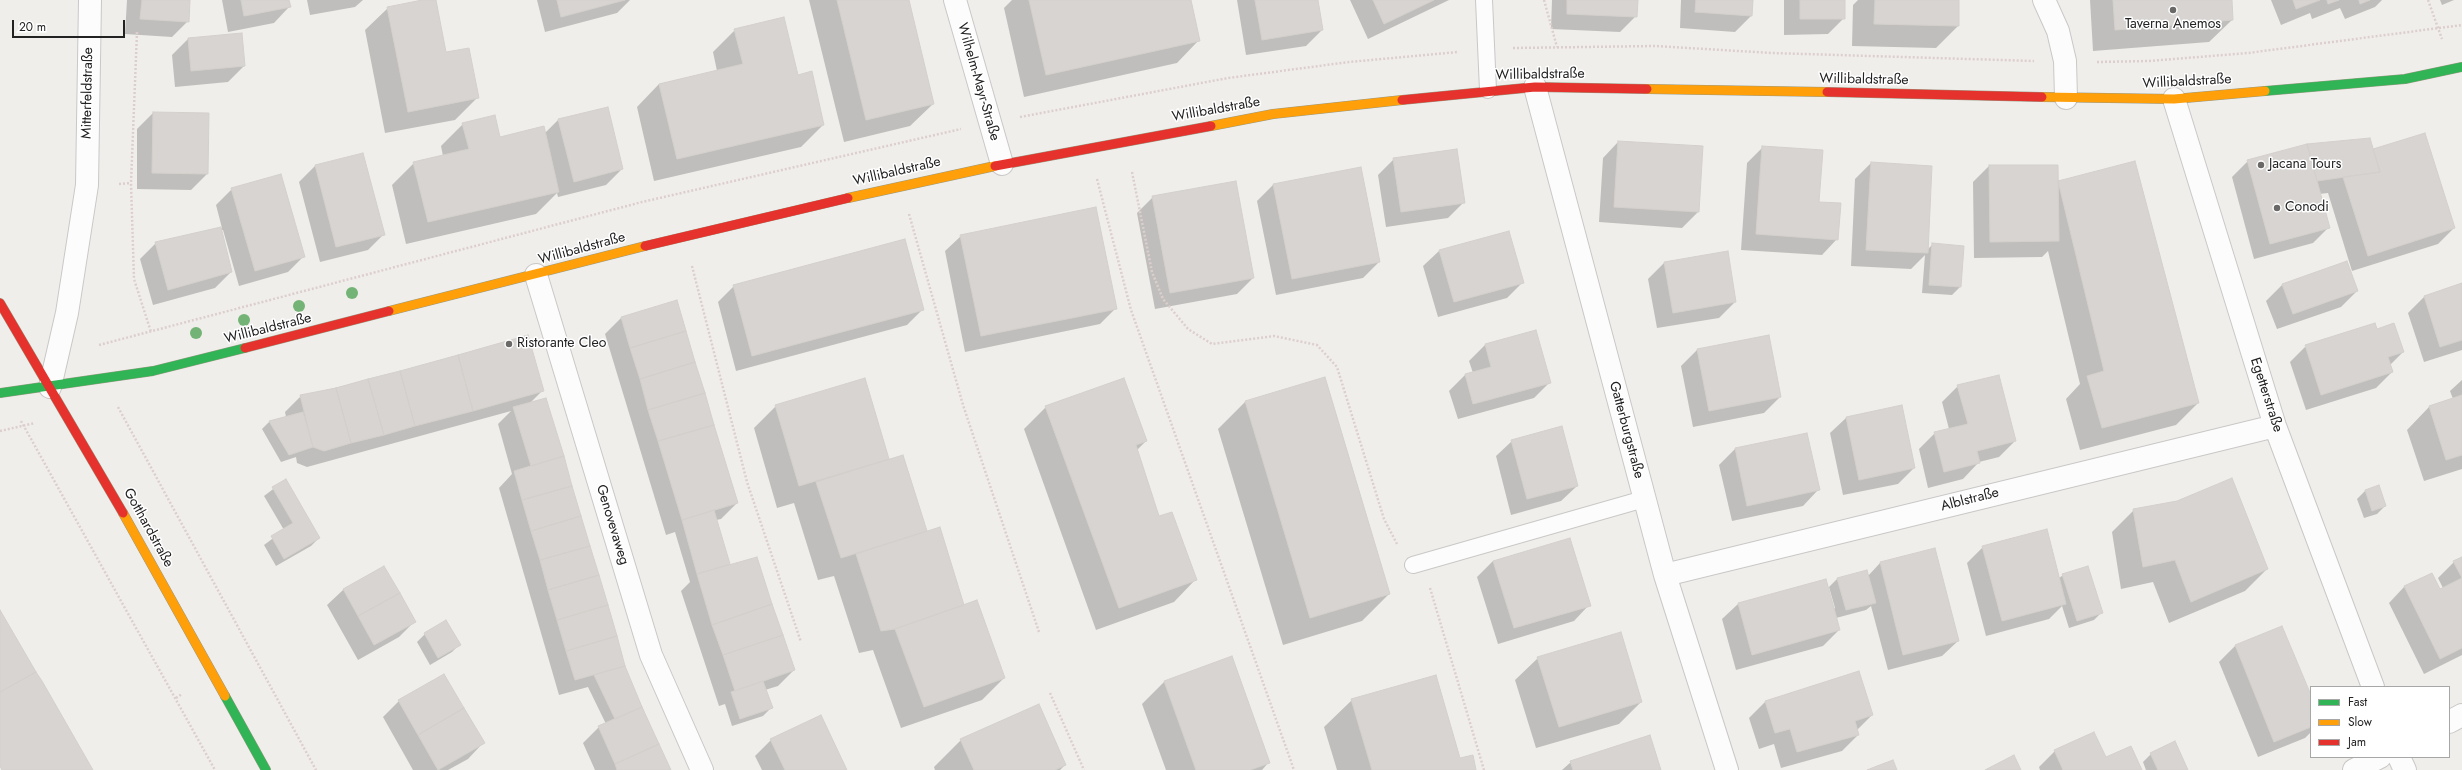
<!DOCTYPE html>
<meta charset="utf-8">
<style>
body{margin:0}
#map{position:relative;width:2462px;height:770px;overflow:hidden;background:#f0eeeb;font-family:Jost,sans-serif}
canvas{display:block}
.legend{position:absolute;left:2310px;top:686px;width:140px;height:72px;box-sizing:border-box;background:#fff;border:1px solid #a7a7a7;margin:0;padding:5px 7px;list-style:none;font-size:12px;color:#222}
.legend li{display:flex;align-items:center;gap:8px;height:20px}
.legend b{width:20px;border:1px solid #a7a7a7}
.scale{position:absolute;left:12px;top:20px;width:113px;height:18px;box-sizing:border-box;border:2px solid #222;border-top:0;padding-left:5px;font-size:12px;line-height:14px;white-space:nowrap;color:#222;-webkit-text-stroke:3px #fff;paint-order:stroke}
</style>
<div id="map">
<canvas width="2462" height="770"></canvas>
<ul class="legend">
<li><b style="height:5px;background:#30b455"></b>Fast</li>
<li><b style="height:5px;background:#ff9f0a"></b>Slow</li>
<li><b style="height:5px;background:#e5322d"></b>Jam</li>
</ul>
<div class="scale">20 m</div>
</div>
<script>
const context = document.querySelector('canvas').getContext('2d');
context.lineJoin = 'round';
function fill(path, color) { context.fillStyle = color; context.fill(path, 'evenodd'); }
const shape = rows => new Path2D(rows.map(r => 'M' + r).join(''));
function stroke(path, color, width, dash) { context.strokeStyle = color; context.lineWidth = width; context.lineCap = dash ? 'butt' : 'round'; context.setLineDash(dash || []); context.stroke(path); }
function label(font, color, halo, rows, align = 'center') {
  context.font = font + ' Jost,sans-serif'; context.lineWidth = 3; context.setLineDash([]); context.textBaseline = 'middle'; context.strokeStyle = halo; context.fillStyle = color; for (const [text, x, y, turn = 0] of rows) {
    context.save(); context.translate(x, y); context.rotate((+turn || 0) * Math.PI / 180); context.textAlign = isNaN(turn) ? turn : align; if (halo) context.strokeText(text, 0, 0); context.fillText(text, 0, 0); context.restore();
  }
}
const shadow = shape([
 [127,0,189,0,188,21,172,37,125,34],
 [222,0,288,0,289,7,274,23,228,32],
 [307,0,363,0,355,7,310,15],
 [427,0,435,0,445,53,478,97,455,120,385,133,365,30,388,8],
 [537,0,630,0,617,13,545,32],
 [809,0,908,0,933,104,910,126,844,142],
 [1012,0,1190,0,1199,40,1177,63,1024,97,1004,8],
 [1237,0,1317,0,1322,30,1306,46,1246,55],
 [1350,0,1449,0,1368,39],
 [1552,0,1637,0,1636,16,1620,32,1551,29],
 [1681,0,1752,0,1751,16,1735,32,1680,28],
 [1784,0,1844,0,1844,18,1828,34,1784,35],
 [1858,0,1958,0,1958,26,1936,48,1852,46,1853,5],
 [2090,0,2231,0,2232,20,2209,42,2093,51],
 [2271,0,2382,0,2375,7,2345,19,2340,8,2312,19,2310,13,2281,25],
 [2440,0,2454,0,2442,5],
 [735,30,797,76,823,125,801,147,654,181,637,107,659,84,717,71,713,52],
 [188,39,244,66,228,82,175,87,172,55],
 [153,113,207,174,191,190,137,189,137,129],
 [558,120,622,169,606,185,558,197,557,193,536,214,406,244,392,185,414,163,443,156,441,146,463,124,499,138,544,134],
 [1618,142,1698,212,1682,228,1599,222,1603,158],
 [1763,147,1818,202,1837,239,1822,255,1741,250,1747,163],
 [2372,150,2454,228,2438,244,2352,271,2328,193,2319,194,2329,227,2313,243,2254,259,2232,177,2248,161],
 [1394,159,1464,202,1448,218,1386,227,1378,175],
 [1871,163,1927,250,1933,244,1963,247,1960,287,1952,295,1922,293,1925,255,1911,269,1851,266,1855,179],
 [315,166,384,234,368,250,320,262,299,182],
 [1989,166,2057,183,2059,182,2198,403,2176,425,2080,450,2066,399,2080,384,2048,251,2042,257,1974,258,1973,182],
 [1273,185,1379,262,1363,278,1276,295,1257,201],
 [232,189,304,256,288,272,239,286,223,230,221,230,231,272,215,288,153,305,140,259,156,243,222,228,216,205],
 [1153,197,1253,278,1237,294,1155,309,1137,213],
 [961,236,1116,308,1100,324,965,352,945,251],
 [1439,251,1523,282,1507,298,1438,317,1423,266],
 [2346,262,2357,291,2341,307,2277,329,2266,301,2282,285],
 [1664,263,1735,302,1719,318,1657,328,1648,279],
 [2462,284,2462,350,2424,362,2408,313,2424,297],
 [734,286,923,309,907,325,736,371,718,302],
 [621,318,737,503,721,519,716,520,728,564,726,567,794,670,778,686,765,690,771,708,763,716,732,726,725,704,719,706,681,591,690,582,675,532,666,535,605,334],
 [2376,330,2403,352,2390,365,2392,372,2376,388,2306,410,2290,362,2306,346],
 [1768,336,1780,397,1764,413,1693,427,1681,366,1697,350],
 [1485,345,1550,382,1534,398,1458,419,1449,391,1465,375,1473,373,1469,361],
 [385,376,543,390,530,403,624,666,670,770,595,770,583,743,599,727,606,724,588,687,559,695,499,488,512,474,498,424,511,411,307,467,297,463,296,457,281,462,262,429,270,421,286,417,285,412,301,396],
 [1325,378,1389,594,1362,621,1283,645,1218,429,1245,402],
 [864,379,888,460,902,456,926,533,963,606,1004,678,982,700,901,728,873,650,859,653,834,576,818,580,794,503,777,508,754,428,776,406],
 [2462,380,2462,469,2424,481,2407,430,2429,407,2453,399,2450,391],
 [1958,386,2015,441,1999,457,1979,462,1963,479,1928,488,1919,449,1935,433,1949,429,1942,402],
 [1046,407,1146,441,1137,450,1159,517,1196,579,1174,602,1096,630,1024,429],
 [1901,407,1914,468,1898,484,1843,495,1830,433,1846,418],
 [1512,441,1577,486,1561,501,1511,515,1496,456],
 [1735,449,1818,490,1803,506,1732,521,1719,465],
 [285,480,319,538,311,546,276,566,264,545,284,530,264,496],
 [2378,486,2385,506,2377,514,2364,518,2357,499,2365,491],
 [2177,502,2267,569,2245,591,2169,623,2153,582,2121,589,2112,532,2134,510],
 [1983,547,2058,579,2063,575,2102,612,2094,620,2069,628,2062,606,2049,619,1986,636,1967,563],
 [1934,550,1958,641,1942,656,1888,670,1871,606,1866,610,1836,618,1839,630,1823,646,1736,670,1722,619,1738,604,1833,609,1835,608,1829,587,1837,579,1867,571,1868,576,1880,563],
 [2462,558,2462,655,2424,674,2389,603,2404,587,2431,574,2439,590,2443,588,2438,578,2454,562],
 [1493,561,1589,605,1574,621,1498,644,1477,577],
 [384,567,415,621,399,637,358,660,327,605,343,590],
 [2282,627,2311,698,2311,732,2305,738,2258,757,2219,662,2235,646],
 [425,634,460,644,452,652,430,665,417,642],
 [1538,658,1641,702,1619,724,1536,748,1515,680],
 [1858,672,1872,715,1857,730,1858,735,1842,751,1781,768,1774,744,1759,749,1749,718,1765,702],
 [444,675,483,743,468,759,448,770,413,770,383,717,399,701],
 [1164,682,1269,762,1262,770,1166,770,1142,704],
 [1352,700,1460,759,1475,770,1337,770,1324,727],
 [771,740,846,770,762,770,755,756],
 [961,740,1065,765,1060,770,935,770,934,767],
 [2055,751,2141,770,2040,770,2039,767],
 [2151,754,2187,770,2146,770,2143,762],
 [1571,762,1660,770,1562,770]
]);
const building = shape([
 [142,0,190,0,189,22,140,19,142,0],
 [241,0,289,0,291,7,244,16,241,0],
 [422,0,436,0,446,52,469,48,479,98,408,112,387,7,422,0],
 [557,0,625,0,561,17,557,0],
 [837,0,909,0,934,104,866,120,837,0],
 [1029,0,1191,0,1200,41,1046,75,1029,0],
 [1255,0,1318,0,1323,30,1262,40,1255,0],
 [1373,0,1434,0,1384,24,1373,0],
 [1567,0,1638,0,1637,17,1567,14,1567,0],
 [1696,0,1753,0,1752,16,1695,12,1696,0],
 [1800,0,1845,0,1845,19,1800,19,1800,0],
 [1875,0,1959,0,1959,26,1874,24,1875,0],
 [2113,0,2232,0,2233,20,2115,30,2113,0],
 [2293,0,2320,0,2296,9,2293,0],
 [2327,0,2339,0,2328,4,2327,0],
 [2359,0,2370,0,2360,4,2359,0],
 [784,17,798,75,812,71,824,125,677,159,659,84,743,64,734,29,784,17],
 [242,33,245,66,191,71,188,38,242,33],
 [608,107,623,169,574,182,558,119,608,107],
 [153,112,209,113,208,174,152,173,153,112],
 [495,115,500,137,544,126,559,192,428,222,413,162,469,149,462,123,495,115],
 [2425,133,2455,228,2368,256,2343,177,2380,172,2373,149,2425,133],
 [2370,138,2380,172,2317,181,2307,144,2370,138],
 [1618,141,1703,146,1699,212,1614,207,1618,141],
 [2307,144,2330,228,2270,244,2247,160,2307,144],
 [1762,146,1823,150,1819,202,1841,203,1838,240,1756,234,1762,146],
 [1457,149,1465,203,1401,212,1393,158,1457,149],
 [363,153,385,235,336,247,315,165,363,153],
 [2135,161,2199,403,2102,428,2087,376,2104,371,2058,181,2135,161],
 [1871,162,1932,166,1928,253,1866,250,1871,162],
 [1989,165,2058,165,2059,241,1990,242,1989,165],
 [1361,167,1380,262,1292,279,1273,184,1361,167],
 [281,174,305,257,255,271,231,188,281,174],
 [1236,181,1254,278,1170,293,1152,196,1236,181],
 [1096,207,1117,309,981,336,960,235,1096,207],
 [221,227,232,272,168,290,155,242,221,227],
 [1509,231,1524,283,1454,302,1439,250,1509,231],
 [905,239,924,310,752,356,733,285,905,239],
 [1932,243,1964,246,1961,287,1929,285,1932,243],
 [1728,251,1736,302,1673,313,1664,262,1728,251],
 [2347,261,2358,291,2293,314,2282,284,2347,261],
 [2462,283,2462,340,2440,347,2424,296,2462,283],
 [677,300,686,331,630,348,621,317,677,300],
 [2375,323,2377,329,2394,323,2404,352,2388,357,2393,372,2321,395,2305,345,2375,323],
 [1536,330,1551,383,1473,404,1465,374,1491,367,1485,344,1536,330],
 [686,331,695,362,640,379,630,348,686,331],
 [528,335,544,391,473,411,458,355,528,335],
 [1769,335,1781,397,1709,411,1697,349,1769,335],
 [458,355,473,411,415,426,400,371,458,355],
 [695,362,705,393,648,410,640,379,695,362],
 [400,371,415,426,384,435,368,379,400,371],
 [1999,375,2016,441,1977,451,1980,463,1944,472,1934,432,1968,424,1957,385,1999,375],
 [1325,377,1390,594,1310,618,1245,401,1325,377],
 [865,378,889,459,799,486,775,405,865,378],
 [1124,378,1147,441,1136,445,1159,516,1172,512,1197,580,1119,608,1045,406,1124,378],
 [368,379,384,435,351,443,336,388,368,379],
 [336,388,351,443,324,451,313,447,300,395,336,388],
 [705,393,714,425,658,441,648,410,705,393],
 [2462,395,2462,455,2446,460,2429,406,2462,395],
 [546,398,564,456,531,466,513,407,546,398],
 [1902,405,1915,468,1859,480,1846,417,1902,405],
 [303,412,313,447,289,455,269,421,303,412],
 [714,425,738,503,682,520,658,441,714,425],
 [1562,426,1578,486,1527,499,1511,440,1562,426],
 [1807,433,1820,490,1747,506,1735,448,1807,433],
 [903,455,927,531,841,558,816,482,903,455],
 [564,456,572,486,522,500,514,471,564,456],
 [2232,478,2268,569,2191,602,2175,560,2143,567,2133,509,2177,501,2232,478],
 [286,479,320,538,284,559,271,536,293,523,272,487,286,479],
 [2379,485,2386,506,2372,511,2365,490,2379,485],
 [572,486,581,516,531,531,522,500,572,486],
 [714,510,730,564,697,574,682,520,714,510],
 [581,516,590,546,540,560,531,531,581,516],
 [940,527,964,605,895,629,881,631,856,554,940,527],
 [2047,529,2066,604,2002,621,1982,546,2047,529],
 [1570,538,1591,606,1514,628,1493,561,1570,538],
 [590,546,599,575,548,590,540,560,590,546],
 [1935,548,1959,641,1903,655,1880,562,1935,548],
 [757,557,772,604,712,625,697,574,757,557],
 [2462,557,2462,648,2440,659,2404,586,2432,573,2440,589,2462,578,2453,561,2462,557],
 [384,566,400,593,358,616,343,589,384,566],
 [2088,566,2103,613,2077,621,2062,574,2088,566],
 [1867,570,1876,603,1846,610,1837,578,1867,570],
 [599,575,608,605,557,620,548,590,599,575],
 [1826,579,1840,630,1752,655,1738,603,1826,579],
 [400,593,416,622,374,645,358,616,400,593],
 [977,600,1005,678,924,707,895,629,977,600],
 [772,604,783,635,723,655,712,625,772,604],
 [608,605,617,636,566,651,557,620,608,605],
 [0,610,36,672,0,692,0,610],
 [446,620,461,645,438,658,424,633,446,620],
 [2282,626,2311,695,2311,727,2274,742,2235,645,2282,626],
 [1621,632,1642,702,1559,727,1537,657,1621,632],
 [783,635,795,670,735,691,723,655,783,635],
 [617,636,625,666,575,680,566,651,617,636],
 [1232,656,1270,763,1250,770,1196,770,1164,681,1232,656],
 [625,666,642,707,615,719,594,675,625,666],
 [1859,671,1873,715,1855,721,1859,735,1797,752,1790,729,1775,733,1765,701,1859,671],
 [36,672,42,681,93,770,2,770,0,766,0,692,36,672],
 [444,674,464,708,418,735,398,700,444,674],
 [1436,675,1460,758,1473,755,1476,770,1372,770,1351,699,1436,675],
 [763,681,773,708,740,719,731,692,763,681],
 [1039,704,1066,765,1055,770,974,770,960,739,1039,704],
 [642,707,659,744,615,764,598,726,642,707],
 [464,708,485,743,438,770,418,735,464,708],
 [821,715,847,770,785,770,770,739,821,715],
 [2094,732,2106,757,2131,746,2142,770,2063,770,2054,750,2094,732],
 [1650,735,1661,770,1573,770,1570,761,1650,735],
 [2175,741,2188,770,2158,770,2150,753,2175,741],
 [659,744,671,770,617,770,615,764,659,744],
 [2014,755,2021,770,1985,770,2014,755],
 [1893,760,1897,770,1867,770,1877,766,1893,760]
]);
const path = shape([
 [1544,0,1557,47],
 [2428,0,2442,39],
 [137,32,131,183,134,279,151,332],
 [1513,48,1655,46,1772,53,2034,61],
 [2097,62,2149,61,2248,53,2462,25],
 [1020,117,1228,78,1349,62,1458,52],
 [1132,172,1152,272,1163,299,1188,329,1212,344,1274,336,1317,345,1337,367,1384,519,1397,544],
 [1097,179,1131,310,1294,770],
 [119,184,131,183],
 [909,214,963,405,1039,632],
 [692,266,747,482,801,642],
 [99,345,642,202,961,129],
 [118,407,316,770],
 [21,421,215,770],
 [0,431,35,423],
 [1430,588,1484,770],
 [1050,693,1084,770],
 [176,698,182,694]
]);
const lane = shape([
 [1484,0,1488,90],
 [1413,565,1644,499]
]);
const street = shape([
 [955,0,1002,164],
 [2044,0,2058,31,2065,61,2066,98],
 [1535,87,1665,575,1727,770],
 [2174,99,2275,426,2373,687],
 [536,275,651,655,702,770],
 [50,387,67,313,87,185,90,0],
 [1665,575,2275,426],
 [2449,722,2462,715],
 [2399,757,2405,770],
 [2354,770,2380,757]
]);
const fast = shape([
 [2265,91,2405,79,2462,67],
 [0,393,153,371,245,348],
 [225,696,266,770]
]);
const slow = shape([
 [1647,89,1827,92],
 [2042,97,2174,99,2265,91],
 [1211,126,1273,114,1402,100],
 [848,198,995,166],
 [389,311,645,246],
 [123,513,225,696]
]);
const jam = shape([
 [1827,92,2042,97],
 [1402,100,1535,87,1647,89],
 [995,166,1211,126],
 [645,246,848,198],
 [0,303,123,513],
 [245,348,389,311]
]);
const trees = [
 [352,293],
 [299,306],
 [244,320],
 [196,333]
];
const markers = [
 [2173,10,4,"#6a6968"],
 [2261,165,4,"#6a6968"],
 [2277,208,4,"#6a6968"],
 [509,344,4,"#6a6968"]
];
const poiNames = [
 ["Taverna Anemos",2173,25,"center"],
 ["Jacana Tours",2269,165],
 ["Conodi",2285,208],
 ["Ristorante Cleo",517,344]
];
const streetNames = [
 ["Willibaldstraße",1540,75,-1],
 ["Willibaldstraße",1864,80,1],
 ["Wilhelm-Mayr-Straße",978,82,74],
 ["Willibaldstraße",2187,82,-3],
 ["Mitterfeldstraße",88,93,-89],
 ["Willibaldstraße",1216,110,-10],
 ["Willibaldstraße",897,172,-13],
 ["Willibaldstraße",582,249,-15],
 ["Willibaldstraße",268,329,-14],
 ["Egetterstraße",2266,395,72],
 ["Gatterburgstraße",1626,430,75],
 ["Alblstraße",1970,500,-14],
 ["Genovevaweg",612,525,73],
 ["Gotthardstraße",148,528,61]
];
fill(shadow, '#0003');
fill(building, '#d7d4d2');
stroke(building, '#d3d0cc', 1);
stroke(lane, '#c9c8c7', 18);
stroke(street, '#c9c8c7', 24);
stroke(fast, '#999a82', 10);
stroke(slow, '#999a82', 10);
stroke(jam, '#999a82', 10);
stroke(path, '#dccecd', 2.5, [2, 2]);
stroke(lane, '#fdfcfc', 16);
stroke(street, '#fdfcfc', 22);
stroke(fast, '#30b455', 9);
stroke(slow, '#ff9f0a', 9);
stroke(jam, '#e5322d', 9);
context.fillStyle = '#73b476';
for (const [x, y] of trees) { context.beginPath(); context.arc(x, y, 6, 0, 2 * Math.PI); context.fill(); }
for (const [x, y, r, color] of markers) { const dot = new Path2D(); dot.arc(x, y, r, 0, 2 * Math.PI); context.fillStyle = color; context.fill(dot); stroke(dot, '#fff', 1.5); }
label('14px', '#222', '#fff', poiNames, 'left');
label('14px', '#222', '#fff', streetNames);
</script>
